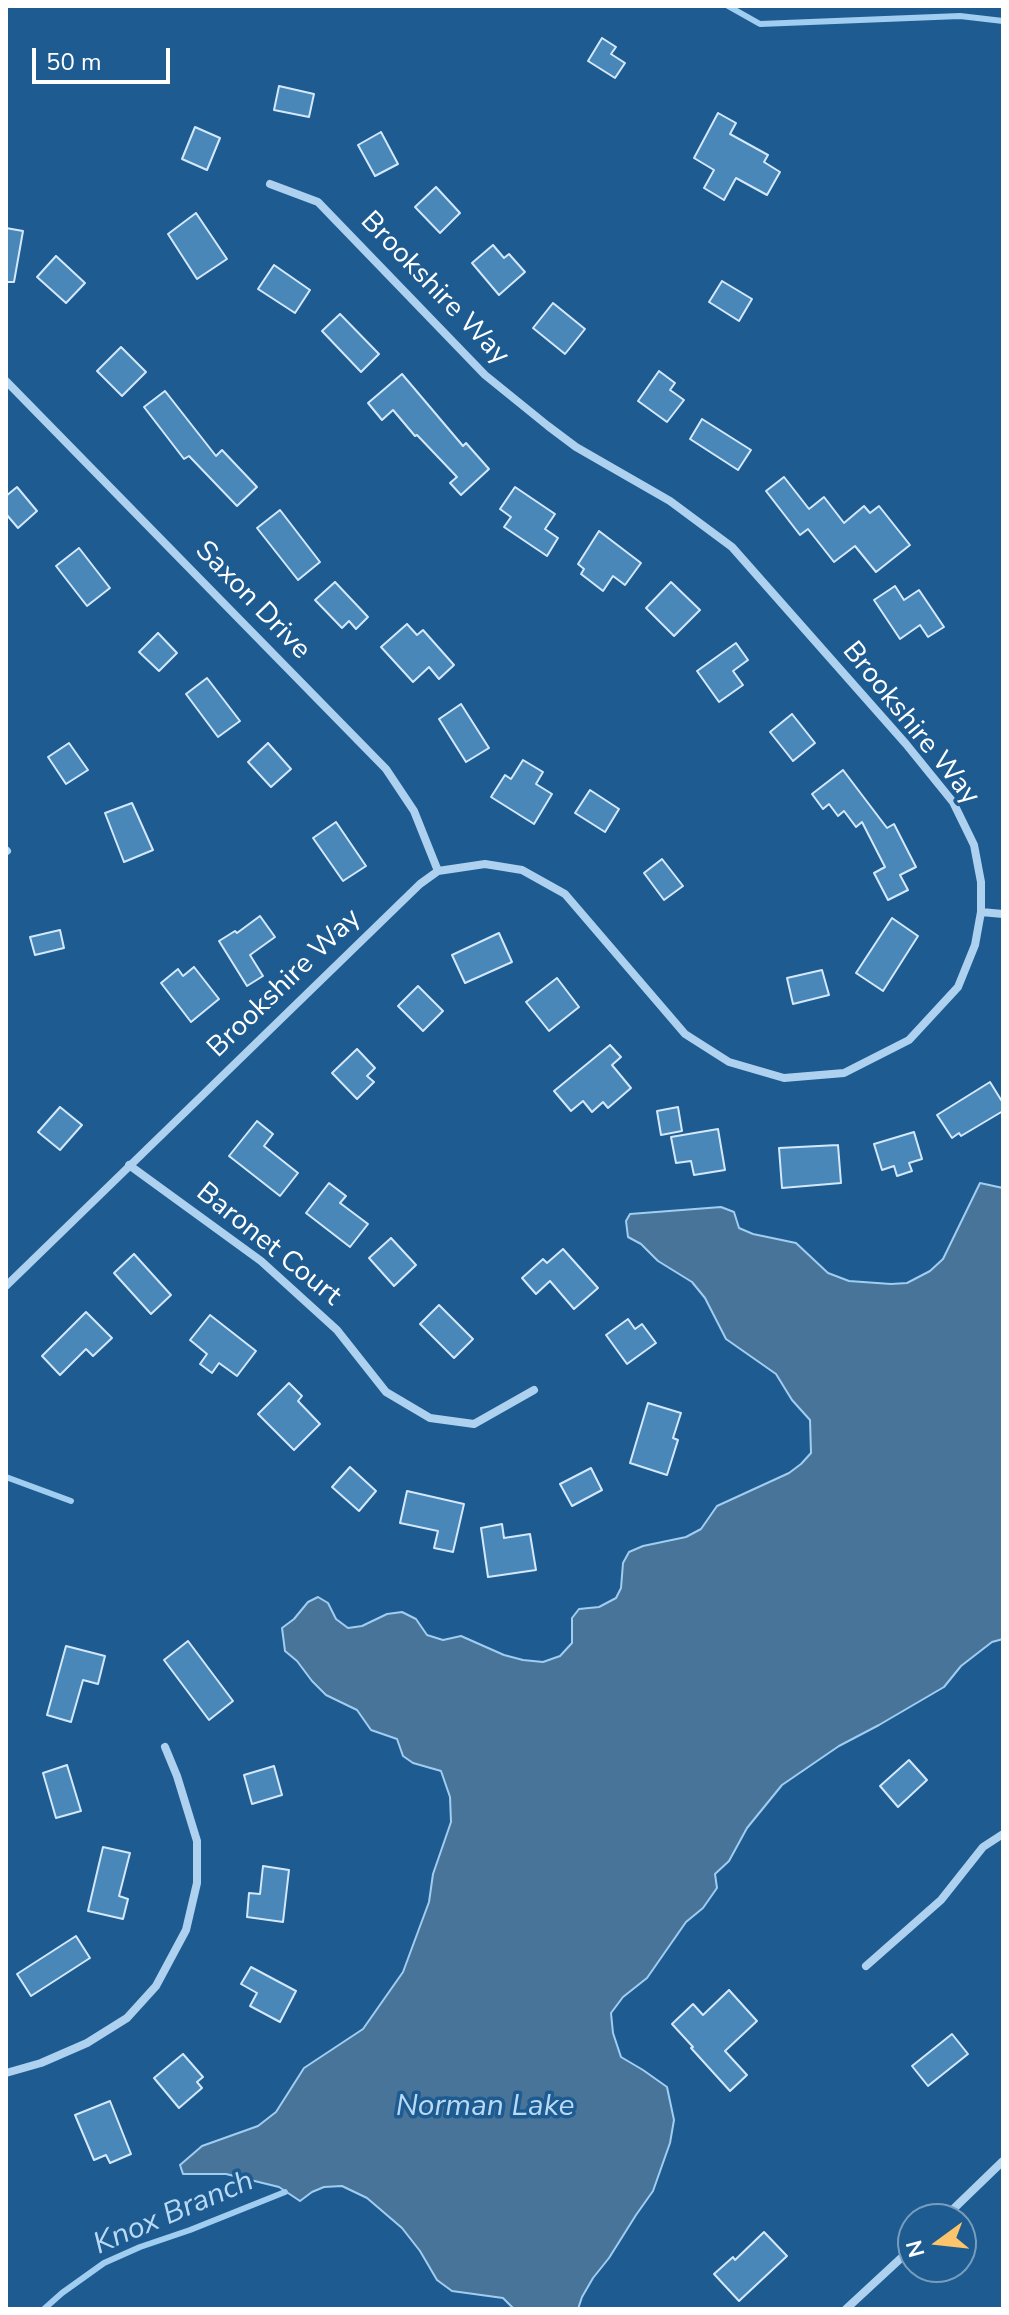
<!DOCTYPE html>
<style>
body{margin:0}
#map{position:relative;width:1009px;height:2315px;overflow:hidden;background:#1d5b91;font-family:"Nunito Sans",sans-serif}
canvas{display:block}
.frame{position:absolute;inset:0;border:8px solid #fff;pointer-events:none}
.north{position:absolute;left:897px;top:2203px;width:80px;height:80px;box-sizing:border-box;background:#1d5b91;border:2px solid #779dbd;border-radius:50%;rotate:255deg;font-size:22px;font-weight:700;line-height:32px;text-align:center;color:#fff}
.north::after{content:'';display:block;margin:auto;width:28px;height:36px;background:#fdc56b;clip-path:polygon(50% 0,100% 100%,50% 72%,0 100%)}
.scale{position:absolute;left:32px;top:48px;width:138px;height:36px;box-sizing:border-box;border:4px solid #fff;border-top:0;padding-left:10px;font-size:24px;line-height:28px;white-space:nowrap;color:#fff;-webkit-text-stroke:6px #1d5b91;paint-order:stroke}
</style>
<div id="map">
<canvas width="1009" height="2315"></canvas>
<div class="frame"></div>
<div class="north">N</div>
<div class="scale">50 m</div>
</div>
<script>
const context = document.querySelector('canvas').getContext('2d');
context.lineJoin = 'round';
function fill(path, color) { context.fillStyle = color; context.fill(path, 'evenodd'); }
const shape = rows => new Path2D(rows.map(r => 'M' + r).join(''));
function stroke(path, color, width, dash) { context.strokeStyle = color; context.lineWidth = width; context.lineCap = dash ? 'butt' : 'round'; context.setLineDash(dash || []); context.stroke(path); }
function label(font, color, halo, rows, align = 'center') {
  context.font = font + ' "Nunito Sans",sans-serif'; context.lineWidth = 7; context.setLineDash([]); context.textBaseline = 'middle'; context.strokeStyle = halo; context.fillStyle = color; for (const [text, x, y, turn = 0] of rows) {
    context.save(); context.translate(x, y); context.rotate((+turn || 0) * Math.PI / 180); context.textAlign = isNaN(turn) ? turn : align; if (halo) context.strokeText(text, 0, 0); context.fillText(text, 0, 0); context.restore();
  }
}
const water = shape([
 [980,1183,1003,1188,1003,1639,992,1642,961,1666,944,1687,879,1725,839,1746,782,1785,747,1828,729,1861,715,1874,717,1888,703,1908,686,1922,647,1978,623,1997,611,2013,613,2033,621,2057,643,2070,667,2087,674,2120,670,2143,653,2191,636,2215,609,2258,593,2278,582,2297,578,2309,514,2309,503,2298,452,2291,437,2280,420,2251,402,2228,367,2198,342,2186,324,2187,312,2192,300,2201,279,2187,226,2174,183,2174,180,2165,202,2146,258,2126,276,2112,304,2068,363,2029,403,1972,429,1902,433,1874,451,1822,450,1797,441,1771,413,1763,403,1756,397,1739,371,1730,357,1710,326,1695,312,1681,297,1661,285,1651,282,1628,294,1619,308,1602,318,1597,328,1603,336,1619,348,1628,362,1626,387,1614,402,1612,416,1619,427,1635,443,1640,461,1636,504,1655,523,1660,543,1662,560,1656,572,1643,572,1618,579,1609,599,1607,616,1598,621,1588,623,1563,629,1552,643,1546,686,1537,701,1529,717,1506,789,1473,801,1464,811,1453,810,1420,792,1400,776,1374,726,1339,705,1298,692,1282,658,1261,641,1244,628,1237,626,1221,630,1214,721,1207,734,1212,739,1228,753,1234,796,1243,828,1273,849,1281,891,1284,907,1283,930,1271,943,1259,980,1183]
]);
const stream = shape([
 [728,6,760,24,960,16,1003,21],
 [6,1477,71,1501],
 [44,2309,62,2293,104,2263,140,2247,190,2230,285,2192]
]);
const building = shape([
 [602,38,616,47,611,54,625,63,615,78,588,61,602,38],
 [279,86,314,94,309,117,274,110,279,86],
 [718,113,736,123,730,134,768,155,764,162,780,172,767,195,736,178,724,200,704,188,714,170,694,158,718,113],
 [195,127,220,138,207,170,182,159,195,127],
 [381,132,398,164,375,176,358,145,381,132],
 [436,187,460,213,440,233,415,207,436,187],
 [196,213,227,259,197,279,168,234,196,213],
 [6,228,23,231,14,282,6,282,6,228],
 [493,245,504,258,509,254,525,272,499,295,472,263,493,245],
 [56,256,85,283,66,303,37,277,56,256],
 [274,265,310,290,295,313,258,289,274,265],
 [722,281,752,299,739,321,709,302,722,281],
 [553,303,585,329,565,354,533,328,553,303],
 [340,314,379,354,361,372,322,331,340,314],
 [121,347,146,372,122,396,97,371,121,347],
 [659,371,675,383,670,390,684,400,667,422,638,401,659,371],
 [402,374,463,446,466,443,489,469,461,495,450,483,457,477,417,435,415,436,393,410,382,420,368,403,402,374],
 [165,391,216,456,222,450,257,487,237,506,189,456,184,459,144,407,165,391],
 [702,419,751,450,738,470,690,439,702,419],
 [784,477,809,509,824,497,844,523,864,506,870,513,879,506,910,545,876,572,855,546,834,562,808,529,800,535,766,491,784,477],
 [17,487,37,511,18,528,6,514,6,496,17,487],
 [515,487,555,514,545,529,558,538,547,556,504,527,511,517,500,509,515,487],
 [280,510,320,562,298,580,257,528,280,510],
 [599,531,641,563,625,585,613,576,603,591,581,574,584,569,578,564,599,531],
 [79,548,110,588,87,606,56,566,79,548],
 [335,582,368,617,356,629,349,621,342,628,315,600,335,582],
 [671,582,700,610,674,636,646,608,671,582],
 [895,586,904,600,919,590,944,627,928,637,920,625,900,639,874,600,895,586],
 [407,624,417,635,423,630,454,665,439,679,429,667,413,682,381,647,407,624],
 [158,633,177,653,159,671,139,652,158,633],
 [736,643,748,660,733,671,743,685,719,702,697,671,736,643],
 [207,678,240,721,218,737,186,694,207,678],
 [461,704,489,748,466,762,439,719,461,704],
 [792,714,815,743,793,761,770,732,792,714],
 [69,743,88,770,66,784,48,757,69,743],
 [268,743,291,769,271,787,248,762,268,743],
 [523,760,543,772,536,784,552,794,534,824,491,797,505,775,511,779,523,760],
 [843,770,887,828,894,824,916,867,900,875,908,890,888,900,874,873,885,867,862,822,856,827,844,811,838,816,829,804,823,809,812,794,843,770],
 [590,790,619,809,605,832,575,813,590,790],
 [132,803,153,850,124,862,105,813,132,803],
 [336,822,366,866,343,881,313,838,336,822],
 [662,859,683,886,664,900,644,873,662,859],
 [260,916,275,937,250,955,263,976,247,986,219,941,235,931,237,933,260,916],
 [892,918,918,936,883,991,856,973,892,918],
 [60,930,64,948,35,955,30,937,60,930],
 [499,933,512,962,465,983,452,955,499,933],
 [194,967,219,999,191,1022,161,983,178,969,183,976,194,967],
 [822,970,829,995,793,1004,787,978,822,970],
 [557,978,579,1007,549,1031,526,1002,557,978],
 [418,986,443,1011,423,1031,398,1006,418,986],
 [610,1045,621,1057,612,1065,631,1088,608,1108,603,1102,592,1112,583,1101,571,1111,554,1091,610,1045],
 [357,1049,375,1068,367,1076,374,1082,357,1099,332,1073,357,1049],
 [990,1082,1003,1103,1003,1111,961,1136,959,1133,952,1138,937,1115,990,1082],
 [60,1107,82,1125,60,1150,38,1132,60,1107],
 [678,1107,682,1131,661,1135,657,1111,678,1107],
 [257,1121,273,1134,264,1146,298,1173,280,1196,229,1156,257,1121],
 [718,1129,725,1170,694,1175,691,1161,676,1163,671,1137,718,1129],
 [914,1132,922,1159,909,1163,912,1171,897,1176,894,1166,882,1170,874,1144,914,1132],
 [838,1145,841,1183,782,1188,779,1148,838,1145],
 [329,1183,346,1196,340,1203,368,1224,350,1247,306,1213,329,1183],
 [391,1238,416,1265,394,1286,369,1258,391,1238],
 [563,1249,598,1288,574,1309,550,1281,536,1294,522,1278,543,1259,547,1263,563,1249],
 [134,1254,171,1295,151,1314,114,1273,134,1254],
 [439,1305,473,1339,454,1358,420,1324,439,1305],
 [86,1312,112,1338,93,1356,86,1349,60,1375,42,1356,86,1312],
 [210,1315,256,1351,237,1376,219,1363,212,1373,200,1364,207,1354,190,1340,210,1315],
 [628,1319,635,1329,642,1324,656,1343,627,1364,606,1335,628,1319],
 [289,1383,302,1396,298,1401,320,1424,294,1450,258,1414,289,1383],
 [648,1403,681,1413,673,1438,678,1440,667,1475,630,1463,648,1403],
 [350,1467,376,1491,359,1511,332,1487,350,1467],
 [591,1468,602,1490,572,1506,560,1484,591,1468],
 [407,1491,464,1504,453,1552,434,1548,438,1531,400,1523,407,1491],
 [502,1524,504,1538,530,1534,536,1570,488,1577,481,1528,502,1524],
 [188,1641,233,1701,209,1720,164,1660,188,1641],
 [66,1646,105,1656,98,1684,83,1680,71,1722,47,1715,66,1646],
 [909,1760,927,1780,898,1807,880,1786,909,1760],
 [67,1765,81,1811,56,1818,43,1773,67,1765],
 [274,1766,282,1795,252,1804,244,1775,274,1766],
 [103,1847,130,1853,119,1896,128,1899,123,1919,88,1911,103,1847],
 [263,1866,289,1870,283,1922,247,1917,249,1893,260,1894,263,1866],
 [76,1936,90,1958,31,1996,17,1974,76,1936],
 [251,1967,296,1991,280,2022,250,2006,257,1993,241,1984,251,1967],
 [729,1990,757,2021,725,2051,747,2075,730,2091,691,2048,693,2047,672,2024,693,2004,703,2015,729,1990],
 [952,2034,968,2054,928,2086,912,2066,952,2034],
 [183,2054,203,2077,197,2082,202,2088,179,2108,154,2078,183,2054],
 [110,2101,131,2154,110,2163,106,2155,94,2160,75,2115,110,2101],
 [764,2232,787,2256,739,2301,714,2274,733,2257,735,2260,764,2232]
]);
const street = shape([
 [6,381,386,769,414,811,438,871],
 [6,850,7,851],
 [981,912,1003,914],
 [129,1165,261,1261,337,1330,386,1392,430,1418,474,1424,534,1390],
 [6,1286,420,884,438,871,485,864,522,870,565,894,685,1034,729,1062,784,1078,844,1073,909,1040,958,987,975,945,981,912,981,882,974,845,953,802,906,744,732,547,670,501,576,447,548,426,485,375,318,202,270,184],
 [866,1966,941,1900,983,1847,1003,1834],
 [6,2073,41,2063,87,2043,127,2018,156,1986,186,1930,197,1883,197,1841,177,1776,165,1747],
 [943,2219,1003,2161],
 [846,2309,913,2247]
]);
const streetNames = [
 ["Brookshire Way",434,289,46],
 ["Saxon Drive",252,601,46],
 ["Brookshire Way",910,724,51],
 ["Brookshire Way",285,984,-44],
 ["Baronet Court",268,1245,39]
];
const waterNames = [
 ["Norman Lake",485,2108],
 ["Knox Branch",174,2214,-23]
];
fill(water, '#49749a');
stroke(water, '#a0cdf0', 2);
stroke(stream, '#a0cdf0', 6);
fill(building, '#4a87b9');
stroke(building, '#d3e8fa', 2);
stroke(street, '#add1ee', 8);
label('28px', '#fff', '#1d5b91', streetNames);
label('italic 30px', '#b9daf5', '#1d5b91', waterNames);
</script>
